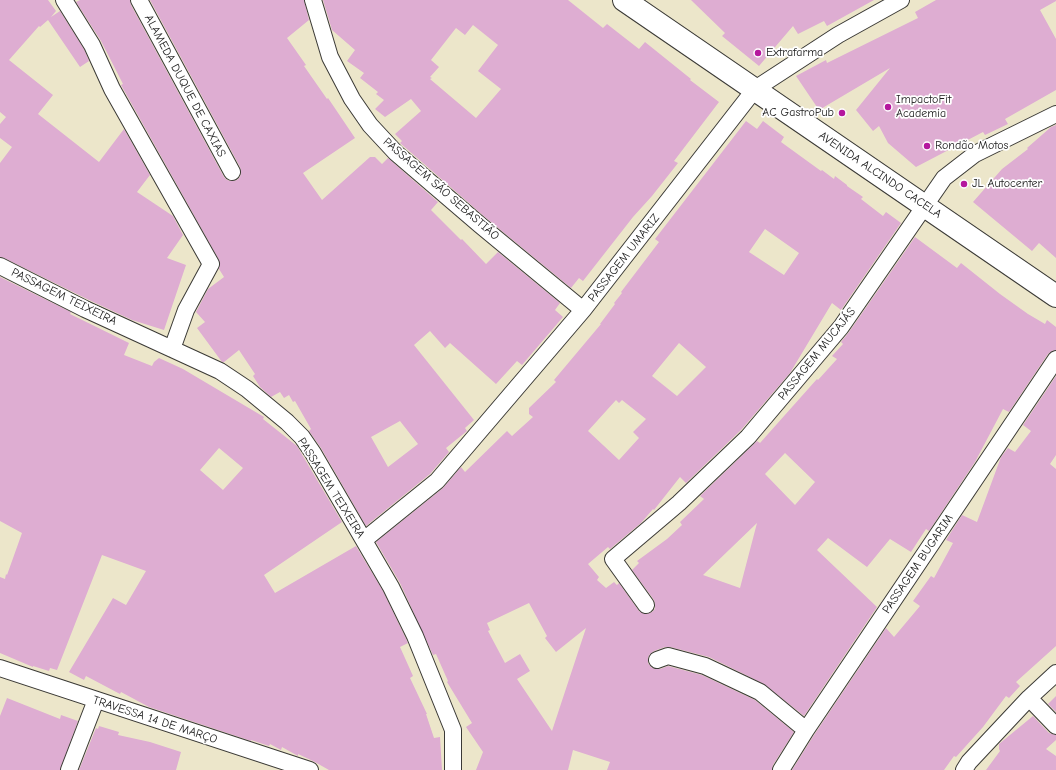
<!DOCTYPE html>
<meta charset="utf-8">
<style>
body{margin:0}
canvas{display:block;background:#ece6ca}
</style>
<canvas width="1056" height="770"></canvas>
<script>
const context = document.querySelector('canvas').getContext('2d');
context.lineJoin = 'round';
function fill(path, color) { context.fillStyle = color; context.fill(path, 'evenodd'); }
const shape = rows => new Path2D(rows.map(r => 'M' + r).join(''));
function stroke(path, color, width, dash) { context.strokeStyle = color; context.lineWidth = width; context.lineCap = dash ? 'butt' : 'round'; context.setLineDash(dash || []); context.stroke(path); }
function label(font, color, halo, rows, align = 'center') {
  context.font = font + ' "Comic Neue",sans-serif'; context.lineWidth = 3.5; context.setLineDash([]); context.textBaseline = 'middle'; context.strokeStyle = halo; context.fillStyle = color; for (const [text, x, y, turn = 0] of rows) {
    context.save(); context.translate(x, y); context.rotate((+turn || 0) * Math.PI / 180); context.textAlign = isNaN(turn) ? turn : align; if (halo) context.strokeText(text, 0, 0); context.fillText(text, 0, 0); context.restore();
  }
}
const building = shape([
 [0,0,48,0,56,11,51,17,60,11,84,49,89,61,80,67,48,20,40,27,39,26,9,60,53,95,38,114,99,162,124,129,150,175,137,192,173,216,183,235,167,258,186,265,164,330,132,320,89,300,4,258,0,257,0,163,12,147,0,138,0,124,6,117,0,112],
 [80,0,130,0,131,5,224,177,227,180,232,181,237,180,240,177,241,172,240,167,150,0,304,0,309,20,287,38,306,65,304,66,327,99,328,98,355,138,303,173,322,200,370,157,375,157,382,164,388,158,438,202,431,210,461,240,462,239,486,264,498,252,560,303,555,310,563,317,522,365,517,361,496,384,450,343,445,348,430,331,414,345,474,420,465,428,467,431,446,448,449,452,430,474,366,526,321,448,309,431,311,429,295,401,293,402,289,395,284,398,280,392,271,397,260,387,253,376,255,374,239,350,224,362,222,362,197,328,205,322,196,312,208,289,224,277,219,269,220,264,219,260,121,85,123,84,101,41,76,2],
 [400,421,418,444,388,467,371,437],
 [323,0,568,0,603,28,607,24,639,49,645,42,691,79,690,80,719,102,674,161,678,163,652,196,633,217,583,281,579,278,571,288,486,218,400,143,402,141,395,134,421,111,411,99,385,117,375,109,384,100,376,94,378,92,360,78,364,73,347,61,355,50,332,30],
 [473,25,498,45,478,71,501,89,476,118,430,79,432,78,430,77,439,67,431,60,456,28,465,35],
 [691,0,874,0,827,26,824,21,798,34,793,26,759,66,722,36,725,33],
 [936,0,1056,0,1056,1,1040,10,1056,39,1056,90,1005,119,1008,124,985,135,983,132,916,167,888,143,879,126,873,131,856,110,890,68,819,110,796,76,826,60,827,63,918,18,915,12],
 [746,121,757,129,763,121,784,137,781,142,821,171,822,170,834,179,835,176,847,185,847,186,863,197,861,199,883,216,886,212,901,223,841,310,832,303,790,373,741,430,686,483,680,477,654,510,653,509,641,523,610,549,608,547,588,564,599,577,597,580,606,588,614,582,617,585,619,583,639,611,642,613,647,614,652,612,655,609,655,604,654,600,632,570,639,563,637,561,667,539,682,525,680,522,704,499,700,496,757,441,760,443,817,379,818,380,837,359,832,356,843,344,841,342,849,332,915,237,957,268,961,263,1000,294,1028,314,1045,324,1047,320,1056,327,1056,350,1052,351,1048,354,1009,412,1003,409,975,462,929,531,926,529,911,552,890,539,867,567,828,538,817,550,877,607,804,716,764,684,709,657,670,647,665,647,654,651,650,654,648,658,648,663,651,667,655,669,660,669,668,666,702,675,755,700,794,732,773,765,772,770,607,770,610,762,573,750,568,770,476,770,483,752,466,727,472,723,447,682,448,681,436,654,433,655,400,583,376,542,443,488,461,467,465,472,507,431,512,436,533,417,529,414,529,408,556,382,554,380,601,324,600,324,615,304,614,303,622,293,621,292,659,242,655,239],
 [765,229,799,253,784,275,749,252],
 [679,343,706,367,677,396,652,376],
 [616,400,619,403,622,400,646,419,633,432,639,438,619,460,588,431],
 [785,453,815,482,795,505,765,474],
 [757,523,740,588,703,575],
 [529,603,547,636,545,638,556,652,586,628,552,731,517,679,530,671,520,654,505,663,488,631,490,630,487,623],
 [1056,125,1056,258,1039,243,1032,251,973,202,1002,169,1028,149,1027,148,1051,127],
 [0,277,71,312,70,314,129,343,124,355,152,366,154,362,159,358,183,369,264,417,263,419,297,446,342,522,264,575,275,593,356,546,383,591,408,643,400,647,413,676,410,678,427,714,426,714,434,738,440,737,442,770,329,770,313,761,298,754,298,756,282,747,281,750,270,744,269,746,251,740,251,741,149,707,121,692,120,694,86,676,84,680,69,672,113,598,126,605,146,571,102,555,57,670,50,668,49,671,33,666,33,667,0,653,0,577,5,579,6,574,7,575,22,533,0,521],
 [219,448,243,468,223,490,200,470],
 [1056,376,1056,455,1050,464,1056,469,1056,646,1016,682,1020,686,1009,698,1006,696,983,727,956,757,954,756,944,770,792,770,814,735,886,628,894,637,920,606,913,601,931,576,934,578,953,543,946,540,962,515,977,522,1001,457,1008,448,1015,452,1031,431,1023,425],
 [1056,696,1056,712,1048,704],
 [7,698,60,719,61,715,78,721,60,770,0,770,0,716],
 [1033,716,1049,733,1056,735,1056,740,1046,749,1056,756,1056,770,986,770,1000,751,999,749,999,744],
 [99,726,119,732,118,735,150,742,181,752,176,770,79,770,96,728,98,729]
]);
const minor = shape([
 [64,0,92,45,112,89,211,264,186,310,172,349],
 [139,0,232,172],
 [313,0,330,57,352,99,370,125,396,153,480,225,583,310],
 [0,266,85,309,220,371,247,389,287,422,302,437,313,453,391,587,415,636,453,730,453,770],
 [364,540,437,481,583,310,755,89,838,35,901,0],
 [646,605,613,559,679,503,748,437,841,327,944,178,975,154,1056,114],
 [657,660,668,656,705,666,760,692,806,730],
 [0,668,310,770],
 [1029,698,1056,726],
 [69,770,96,700],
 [781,770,806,730,1056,359],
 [964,770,969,762,1029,698,1056,673]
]);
const secondary = shape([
 [624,0,1056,296]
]);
const markers = [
 [758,53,4,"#b5179e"],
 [888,107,4,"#b5179e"],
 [842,113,4,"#b5179e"],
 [927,146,4,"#b5179e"],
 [964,184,4,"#b5179e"]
];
const poiNames = [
 ["Extrafarma",766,53],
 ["ImpactoFit",896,100],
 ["Academia",896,114],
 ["AC GastroPub",834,113,"right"],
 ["Rondão Motos",935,146],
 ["JL Autocenter",972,184]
];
const streetNames = [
 ["ALAMEDA DUQUE DE CAXIAS",185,86,62],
 ["AVENIDA ALCINDO CACELA",880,175,34],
 ["PASSAGEM SÃO SEBASTIÃO",441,189,41],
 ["PASSAGEM UMARIZ",624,258,-52],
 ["PASSAGEM TEIXEIRA",64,297,26],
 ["PASSAGEM MUCAJÁS",817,354,-51],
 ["PASSAGEM TEIXEIRA",331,488,58],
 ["PASSAGEM BUGARIM",918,564,-56],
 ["TRAVESSA 14 DE MARÇO",155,720,18]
];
fill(building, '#deadd2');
stroke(minor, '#3b3a36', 18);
stroke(secondary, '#3b3a36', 24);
stroke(minor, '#fff', 16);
stroke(secondary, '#fff', 22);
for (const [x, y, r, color] of markers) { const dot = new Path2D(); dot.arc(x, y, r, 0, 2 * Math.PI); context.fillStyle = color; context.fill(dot); stroke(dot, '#fff', 1.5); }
label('12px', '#1c1c1c', '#fff', poiNames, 'left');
label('12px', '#1c1c1c', '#fff', streetNames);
</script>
